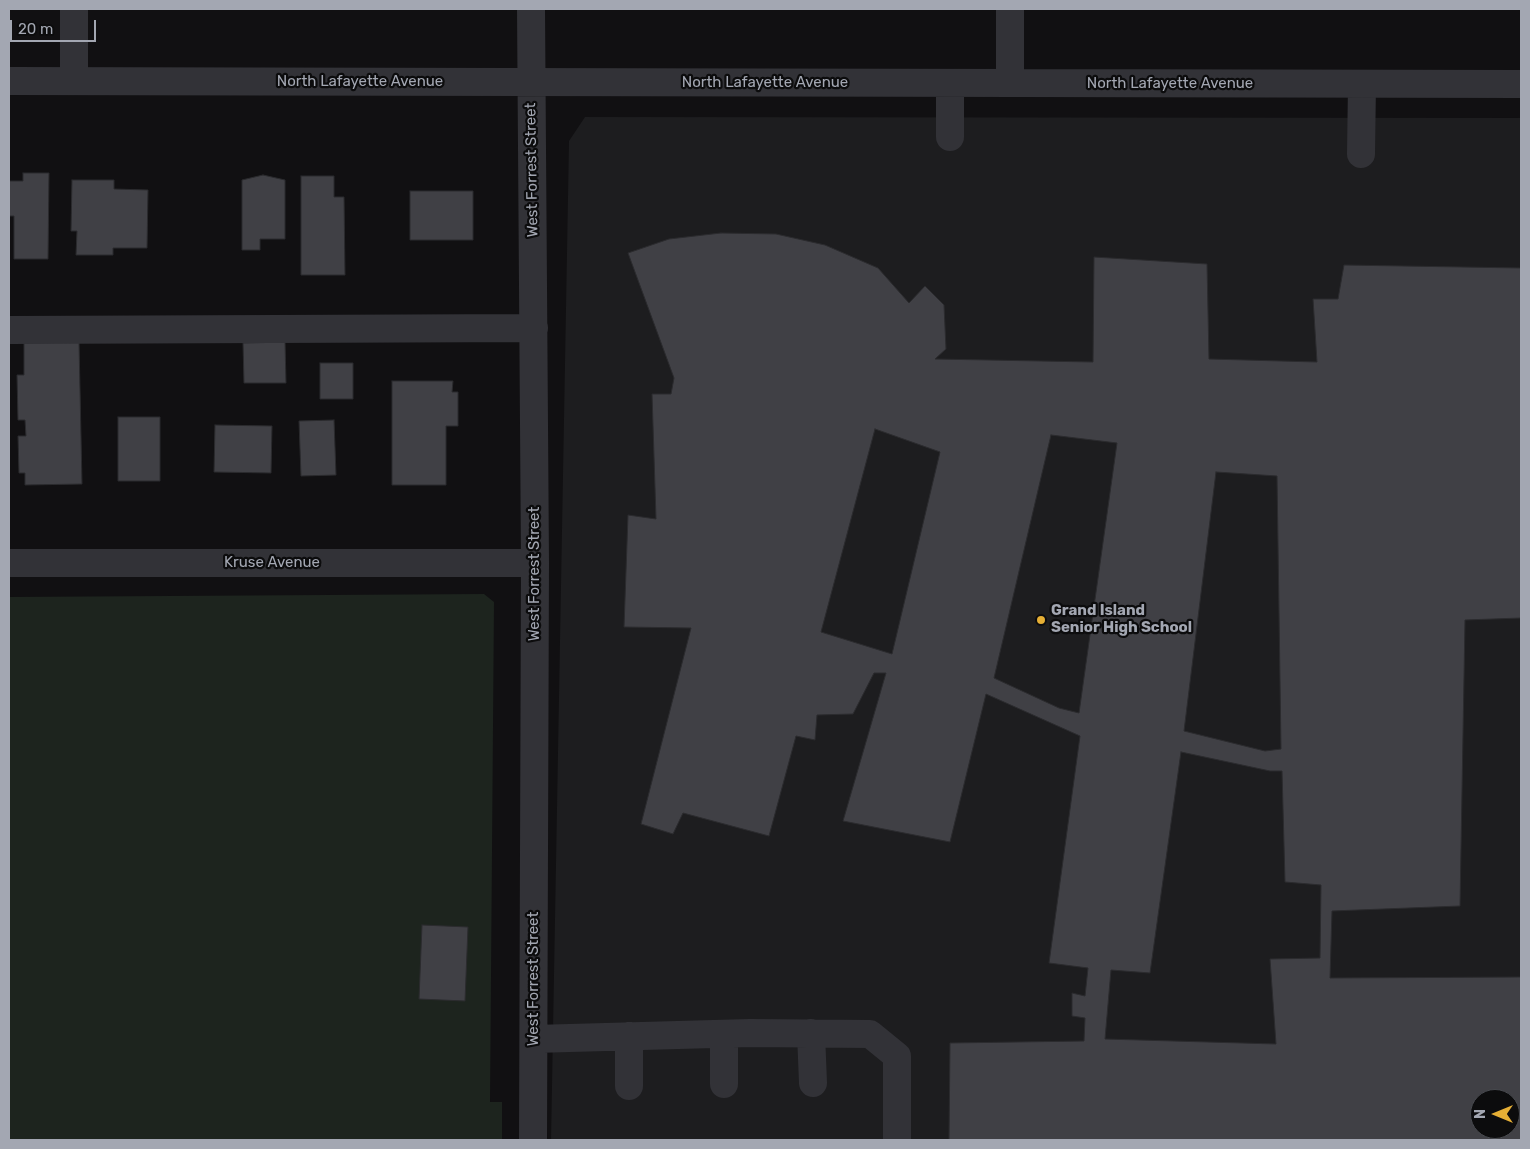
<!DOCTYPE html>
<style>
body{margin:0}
#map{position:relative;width:1530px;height:1149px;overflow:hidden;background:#111012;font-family:Rubik,sans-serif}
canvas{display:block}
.frame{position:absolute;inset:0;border:10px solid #a3a7b2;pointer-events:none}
.north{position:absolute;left:1470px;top:1089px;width:50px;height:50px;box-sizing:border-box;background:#0c0c0d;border:1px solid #484a4f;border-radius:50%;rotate:270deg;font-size:14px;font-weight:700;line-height:20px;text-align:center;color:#a3a7b2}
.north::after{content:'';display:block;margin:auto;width:18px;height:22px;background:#e6af35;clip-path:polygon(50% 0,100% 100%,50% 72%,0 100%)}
.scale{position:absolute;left:10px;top:20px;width:86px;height:22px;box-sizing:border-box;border:2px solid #a3a7b2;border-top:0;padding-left:6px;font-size:15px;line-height:18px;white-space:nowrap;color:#a3a7b2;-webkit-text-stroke:4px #0c0c0d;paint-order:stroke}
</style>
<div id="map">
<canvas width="1530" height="1149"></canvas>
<div class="frame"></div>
<div class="north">N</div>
<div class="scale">20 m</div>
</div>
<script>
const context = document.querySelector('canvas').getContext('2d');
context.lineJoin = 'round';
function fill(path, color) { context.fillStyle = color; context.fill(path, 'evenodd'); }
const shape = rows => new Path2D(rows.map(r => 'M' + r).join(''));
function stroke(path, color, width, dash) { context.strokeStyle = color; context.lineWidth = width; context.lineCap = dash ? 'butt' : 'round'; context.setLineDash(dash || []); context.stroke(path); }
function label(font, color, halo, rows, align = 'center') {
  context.font = font + ' Rubik,sans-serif'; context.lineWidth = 4.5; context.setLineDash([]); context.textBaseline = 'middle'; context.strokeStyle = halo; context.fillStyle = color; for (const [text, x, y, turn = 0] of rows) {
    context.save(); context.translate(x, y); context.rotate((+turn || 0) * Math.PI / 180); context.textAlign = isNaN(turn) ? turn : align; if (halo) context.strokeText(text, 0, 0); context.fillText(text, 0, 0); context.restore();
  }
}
const built = shape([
 [585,117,1521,118,1521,1140,551,1140,569,141],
 [1480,1099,1510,1099,1510,1129,1480,1129]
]);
const green = shape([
 [484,594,494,602,490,1102,502,1102,502,1140,9,1140,9,597]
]);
const building = shape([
 [23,173,49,173,48,259,14,259,14,216,9,216,9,181,23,181,23,173],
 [263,175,285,180,285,239,260,239,260,250,242,250,242,180,263,175],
 [301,176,334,176,334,197,344,197,345,275,301,275,301,176],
 [72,180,114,180,114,189,148,190,147,248,113,248,113,255,76,255,77,231,71,231,72,180],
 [410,191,473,191,473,240,410,240,410,191],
 [721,233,776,234,825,245,878,268,909,303,925,286,944,305,946,349,935,359,1093,362,1094,257,1207,264,1209,359,1317,362,1313,299,1338,299,1344,265,1521,268,1521,618,1465,620,1460,906,1332,911,1330,978,1521,977,1521,1140,949,1140,950,1043,1084,1041,1085,1018,1072,1016,1072,993,1085,996,1088,968,1049,963,1080,736,986,694,950,842,843,821,886,673,874,673,853,714,817,715,815,740,796,736,769,836,683,813,673,834,641,824,691,628,624,627,628,515,656,519,652,394,671,394,674,378,628,253,669,239,721,233],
 [875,429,940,452,892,654,821,632,875,429],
 [1051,435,1117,443,1079,713,1059,708,994,678,1051,435],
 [1216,472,1277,476,1281,749,1265,751,1184,731,1216,472],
 [1181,752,1270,771,1282,771,1285,882,1321,885,1320,958,1270,959,1276,1044,1105,1039,1111,970,1150,973,1181,752],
 [1480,1099,1510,1099,1510,1129,1480,1129,1480,1099],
 [79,342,82,484,25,485,25,473,19,473,18,436,26,436,25,420,18,420,17,375,24,375,24,343,79,342],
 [285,342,286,383,244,383,243,343,285,342],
 [320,363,353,363,353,399,320,399,320,363],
 [392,381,453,381,452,392,458,392,458,426,446,426,446,485,392,485,392,381],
 [118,417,160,417,160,481,118,481,118,417],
 [334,420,336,475,301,476,299,421,334,420],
 [215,425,272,426,271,473,214,472,215,425],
 [422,925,468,927,465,1001,419,999,422,925]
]);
const minor = shape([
 [531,9,535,563,533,1140],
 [1010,9,1010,83],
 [9,81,1521,84],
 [74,81,74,9],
 [950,83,950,137],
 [1361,154,1362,84],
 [9,330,534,328],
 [9,563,535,563],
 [811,1033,813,1083],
 [724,1034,724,1084],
 [629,1036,629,1086],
 [534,1039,750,1033,870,1034,897,1056,897,1140]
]);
const markers = [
 [1041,620,5,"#e6af35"]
];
const streetNames = [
 ["North Lafayette Avenue",360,82],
 ["North Lafayette Avenue",765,83],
 ["North Lafayette Avenue",1170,84],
 ["West Forrest Street",532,170,-91],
 ["Kruse Avenue",272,563],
 ["West Forrest Street",535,574,-90],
 ["West Forrest Street",534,979,-90]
];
const poiNames = [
 ["Grand Island",1051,611],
 ["Senior High School",1051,628]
];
fill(built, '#1d1d1f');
fill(green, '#1d241e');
fill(building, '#404045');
stroke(building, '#2b2b2e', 1);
stroke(minor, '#323237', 28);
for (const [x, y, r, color] of markers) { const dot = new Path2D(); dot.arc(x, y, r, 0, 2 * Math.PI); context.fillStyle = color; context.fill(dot); stroke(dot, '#0c0c0d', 2); }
label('15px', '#a3a7b2', '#0c0c0d', streetNames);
label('bold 15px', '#a3a7b2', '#0c0c0d', poiNames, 'left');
</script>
